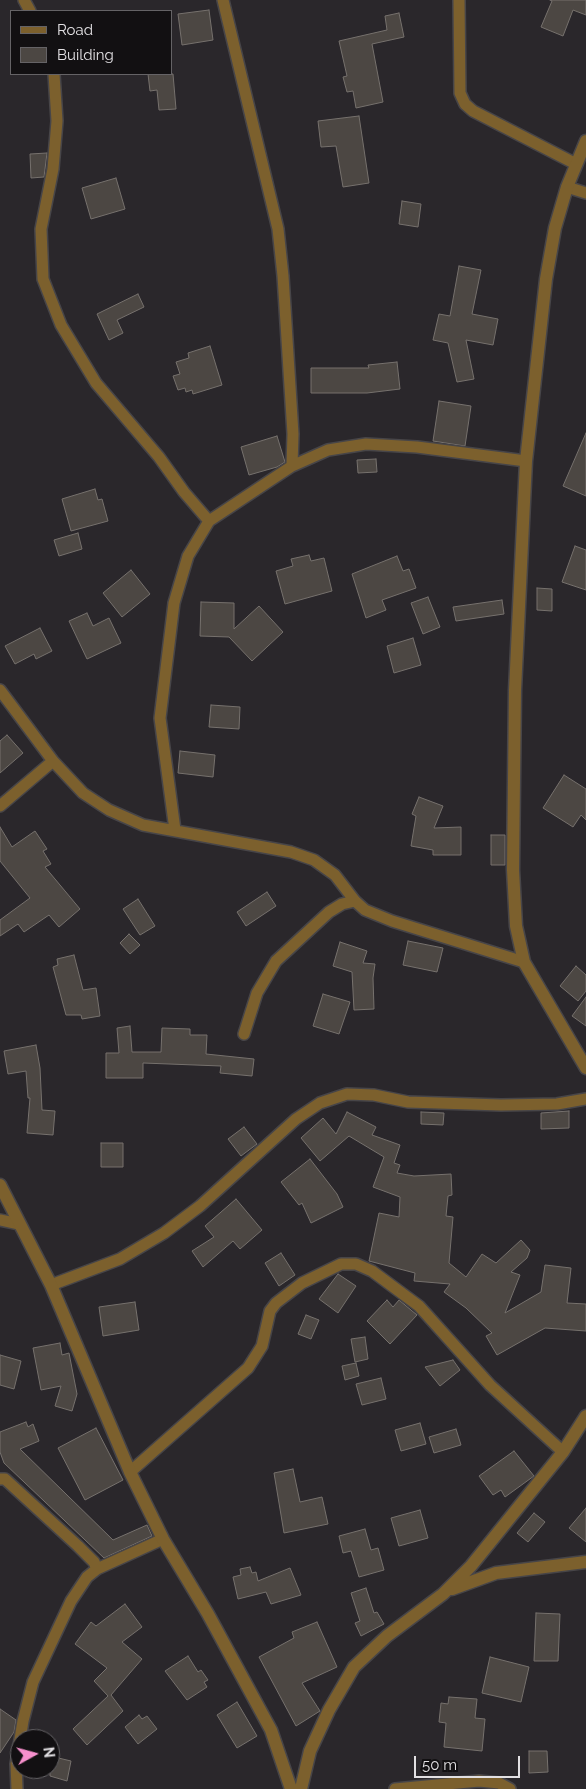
<!DOCTYPE html>
<style>
body{margin:0}
#map{position:relative;width:586px;height:1789px;overflow:hidden;background:#2a272b;font-family:Raleway,sans-serif}
canvas{display:block}
.legend{position:absolute;left:10px;top:10px;width:162px;height:65px;box-sizing:border-box;background:#121012;border:1px solid #656366;margin:0;padding:6px 9px;list-style:none;font-size:15px;color:#e2e0e3}
.legend li{display:flex;align-items:center;gap:10px;height:25px}
.legend b{width:25px;border:1px solid #656366}
.north{position:absolute;left:10px;top:1729px;width:50px;height:50px;box-sizing:border-box;background:#121012;border:1px solid #656366;border-radius:50%;rotate:83deg;font-size:14px;font-weight:700;line-height:20px;text-align:center;color:#e2e0e3}
.north::after{content:'';display:block;margin:auto;width:18px;height:22px;background:#f790cd;clip-path:polygon(50% 0,100% 100%,50% 72%,0 100%)}
.scale{position:absolute;left:414px;top:1756px;width:106px;height:22px;box-sizing:border-box;border:2px solid #e2e0e3;border-top:0;padding-left:6px;font-size:15px;line-height:18px;white-space:nowrap;color:#e2e0e3;-webkit-text-stroke:4px #121012;paint-order:stroke}
</style>
<div id="map">
<canvas width="586" height="1789"></canvas>
<ul class="legend">
<li><b style="height:6px;background:#7c602d"></b>Road</li>
<li><b style="height:14px;background:#4c4743"></b>Building</li>
</ul>
<div class="north">N</div>
<div class="scale">50 m</div>
</div>
<script>
const context = document.querySelector('canvas').getContext('2d');
context.lineJoin = 'round';
function fill(path, color) { context.fillStyle = color; context.fill(path, 'evenodd'); }
const shape = rows => new Path2D(rows.map(r => 'M' + r).join(''));
function stroke(path, color, width, dash) { context.strokeStyle = color; context.lineWidth = width; context.lineCap = dash ? 'butt' : 'round'; context.setLineDash(dash || []); context.stroke(path); }
const building = shape([
 [550,0,586,0,586,15,573,10,563,36,541,27,552,1,550,0],
 [209,10,213,40,182,45,178,14,209,10],
 [399,13,404,37,372,44,383,102,356,108,353,91,347,92,343,77,347,76,339,41,387,30,385,16,399,13],
 [148,74,173,74,176,109,159,110,157,90,150,91,148,74],
 [359,116,369,183,343,187,336,146,321,147,318,121,359,116],
 [47,153,44,177,31,178,30,154,47,153],
 [116,178,125,209,91,219,82,188,116,178],
 [402,201,421,204,418,227,399,224,402,201],
 [459,266,481,270,472,314,498,319,493,345,466,340,474,379,457,382,448,343,433,340,439,314,450,316,459,266],
 [138,294,144,307,117,320,123,333,109,340,97,314,138,294],
 [210,346,222,385,193,394,192,390,186,392,185,388,178,390,173,376,180,374,176,362,189,358,188,353,210,346],
 [397,362,400,389,367,393,311,393,311,368,369,368,368,365,397,362],
 [439,401,471,406,465,446,433,441,439,401],
 [586,433,586,496,563,486,586,433],
 [277,436,285,462,277,467,249,475,241,447,277,436],
 [376,459,377,472,358,473,357,460,376,459],
 [95,489,98,500,102,499,108,521,71,531,62,499,95,489],
 [78,533,82,549,59,556,54,540,78,533],
 [575,546,586,550,586,590,562,582,575,546],
 [309,555,311,561,324,558,332,591,285,604,276,571,293,566,291,559,309,555],
 [397,556,403,571,409,569,416,588,382,600,386,610,366,618,352,574,397,556],
 [131,570,150,594,122,617,103,593,131,570],
 [537,588,552,589,552,611,537,610,537,588],
 [428,597,440,627,423,634,411,603,428,597],
 [502,600,504,614,456,621,453,607,502,600],
 [201,602,234,603,234,629,259,606,283,632,252,661,229,637,200,636,201,602],
 [87,613,93,626,109,618,121,643,87,659,69,621,87,613],
 [40,628,52,651,36,659,34,654,15,664,5,646,40,628],
 [413,638,421,665,394,673,387,646,413,638],
 [211,705,240,707,239,729,209,727,211,705],
 [7,735,23,753,0,773,0,741,7,735],
 [180,751,215,755,213,777,178,773,180,751],
 [564,775,586,789,586,820,581,815,573,827,543,808,564,775],
 [419,797,443,806,434,828,461,827,461,855,433,855,433,850,411,846,416,816,412,814,419,797],
 [0,827,12,847,35,831,47,849,43,851,51,864,45,867,80,909,59,927,49,915,24,932,18,924,0,936,0,920,30,898,0,861,0,827],
 [491,835,505,835,505,865,491,865,491,835],
 [267,892,276,906,246,926,237,912,267,892],
 [138,899,155,926,140,935,123,909,138,899],
 [129,934,140,945,130,954,120,943,129,934],
 [408,941,443,948,437,972,403,965,408,941],
 [340,942,367,951,363,963,375,964,373,978,374,1009,354,1010,352,972,333,966,340,942],
 [74,955,83,990,96,988,100,1016,82,1019,81,1015,66,1015,53,967,58,965,57,959,74,955],
 [576,966,586,975,586,991,578,1001,560,986,576,966],
 [323,994,350,1002,339,1034,313,1026,323,994],
 [586,997,586,1026,572,1016,586,997],
 [130,1026,132,1052,161,1052,162,1028,190,1029,190,1035,207,1035,206,1054,254,1059,252,1076,220,1073,221,1066,143,1063,143,1078,106,1078,106,1053,119,1053,117,1028,130,1026],
 [36,1045,40,1068,42,1110,55,1111,53,1135,27,1133,30,1098,28,1098,26,1071,8,1074,4,1051,36,1045],
 [569,1111,569,1128,541,1129,541,1113,569,1111],
 [347,1112,376,1127,372,1135,400,1145,394,1163,400,1165,397,1173,414,1176,451,1174,452,1195,448,1196,446,1216,453,1217,449,1263,466,1277,482,1254,496,1263,521,1240,530,1250,527,1258,511,1272,520,1275,505,1313,541,1292,545,1265,571,1268,567,1303,586,1304,586,1331,545,1328,497,1355,486,1336,492,1333,466,1308,444,1292,450,1284,414,1281,415,1273,369,1261,379,1213,399,1217,400,1197,373,1187,384,1157,349,1136,320,1161,301,1138,323,1118,336,1134,347,1112],
 [421,1112,444,1113,443,1125,421,1124,421,1112],
 [244,1127,257,1144,241,1156,228,1139,244,1127],
 [101,1143,123,1143,123,1167,101,1167,101,1143],
 [310,1159,337,1194,343,1207,311,1223,302,1203,299,1205,281,1182,310,1159],
 [236,1199,262,1230,240,1249,233,1241,203,1267,192,1251,214,1237,205,1226,236,1199],
 [281,1253,295,1275,279,1286,265,1263,281,1253],
 [338,1274,356,1286,338,1313,319,1299,338,1274],
 [387,1300,393,1307,399,1300,417,1315,390,1344,367,1321,387,1300],
 [135,1302,139,1330,103,1336,99,1307,135,1302],
 [306,1315,319,1320,311,1339,298,1334,306,1315],
 [365,1337,368,1359,355,1362,351,1339,365,1337],
 [60,1343,62,1355,69,1353,77,1394,72,1411,55,1406,61,1386,41,1390,33,1348,60,1343],
 [0,1355,21,1361,14,1389,0,1385,0,1355],
 [453,1360,460,1370,440,1386,425,1367,453,1360],
 [356,1363,359,1376,345,1380,342,1366,356,1363],
 [381,1378,386,1399,362,1405,356,1384,381,1378],
 [26,1422,28,1427,33,1424,39,1441,20,1449,113,1540,147,1525,152,1536,104,1558,4,1463,0,1452,0,1432,26,1422],
 [420,1423,426,1444,401,1451,395,1430,420,1423],
 [96,1428,123,1480,85,1500,58,1448,96,1428],
 [456,1429,461,1445,434,1453,429,1437,456,1429],
 [514,1451,534,1476,505,1497,501,1490,493,1495,479,1476,514,1451],
 [293,1469,300,1502,322,1497,328,1524,284,1533,274,1473,293,1469],
 [586,1508,586,1542,569,1528,586,1508],
 [420,1510,428,1538,399,1546,391,1518,420,1510],
 [534,1513,545,1522,528,1542,517,1533,534,1513],
 [365,1529,371,1550,378,1548,384,1570,359,1577,351,1551,343,1553,339,1536,365,1529],
 [250,1567,252,1573,256,1572,258,1581,290,1568,301,1595,271,1604,266,1592,238,1599,233,1577,241,1575,240,1569,250,1567],
 [366,1588,374,1613,377,1612,384,1624,361,1636,355,1623,360,1621,351,1593,366,1588],
 [125,1604,142,1627,122,1642,142,1659,111,1695,123,1711,87,1745,73,1729,108,1696,94,1681,107,1668,75,1644,91,1622,96,1626,125,1604],
 [536,1613,560,1614,558,1661,534,1661,536,1613],
 [317,1622,337,1667,302,1683,320,1711,296,1726,259,1657,294,1638,292,1632,317,1622],
 [188,1656,198,1672,201,1670,208,1680,204,1682,207,1687,187,1700,165,1671,188,1656],
 [490,1657,529,1667,521,1702,482,1693,490,1657],
 [449,1697,477,1699,475,1718,485,1719,482,1751,444,1747,446,1723,439,1722,441,1703,448,1704,449,1697],
 [237,1702,257,1736,237,1748,217,1715,237,1702],
 [0,1709,16,1720,14,1732,0,1753,0,1709],
 [139,1715,142,1719,147,1716,157,1729,138,1744,125,1727,139,1715],
 [529,1751,547,1751,548,1772,529,1773,529,1751],
 [50,1756,71,1761,67,1781,50,1776,50,1756]
]);
const minor = shape([
 [24,0,30,11],
 [223,0,278,229,283,276,293,434,292,466],
 [459,0,460,93,465,104,473,111,576,164],
 [54,74,57,121,53,169,41,229,43,279,61,325,96,383,159,457,184,492,209,521],
 [567,187,586,193],
 [0,690,53,761,83,793,109,810,143,825,291,852,314,860,335,875,355,901,365,910,392,921,524,962],
 [0,806,53,761],
 [175,830,160,718,174,603,188,556,209,521,292,466,328,450,366,444,417,447,526,461],
 [244,1034,257,993,276,961,329,912,342,904,355,901],
 [0,1220,19,1224],
 [51,1285,120,1259,164,1233,200,1206,296,1119,320,1103,347,1094,374,1095,408,1102,501,1105,557,1104,586,1099],
 [130,1472,248,1368,262,1346,270,1311,276,1303,302,1283,341,1264,356,1264,372,1271,419,1306,490,1385,563,1452],
 [0,1479,5,1479,78,1546,94,1562,97,1569],
 [17,1789,16,1764,23,1721,33,1682,71,1601,87,1577,97,1569,163,1539],
 [395,1789,479,1781,499,1783,510,1789]
]);
const tertiary = shape([
 [586,141,567,187,555,228,546,279,526,461,515,690,513,870,516,926,524,962,586,1068],
 [0,1185,51,1285,130,1472,163,1539,208,1614,271,1730,291,1789],
 [452,1589,496,1573,586,1562],
 [301,1789,310,1751,329,1710,354,1667,387,1636,443,1594,471,1566,563,1452,586,1416]
]);
fill(building, '#4c4743');
stroke(building, '#76716d', 1);
stroke(minor, '#474548', 14);
stroke(tertiary, '#474548', 15);
stroke(minor, '#7c602d', 11);
stroke(tertiary, '#7c602d', 12);
</script>
